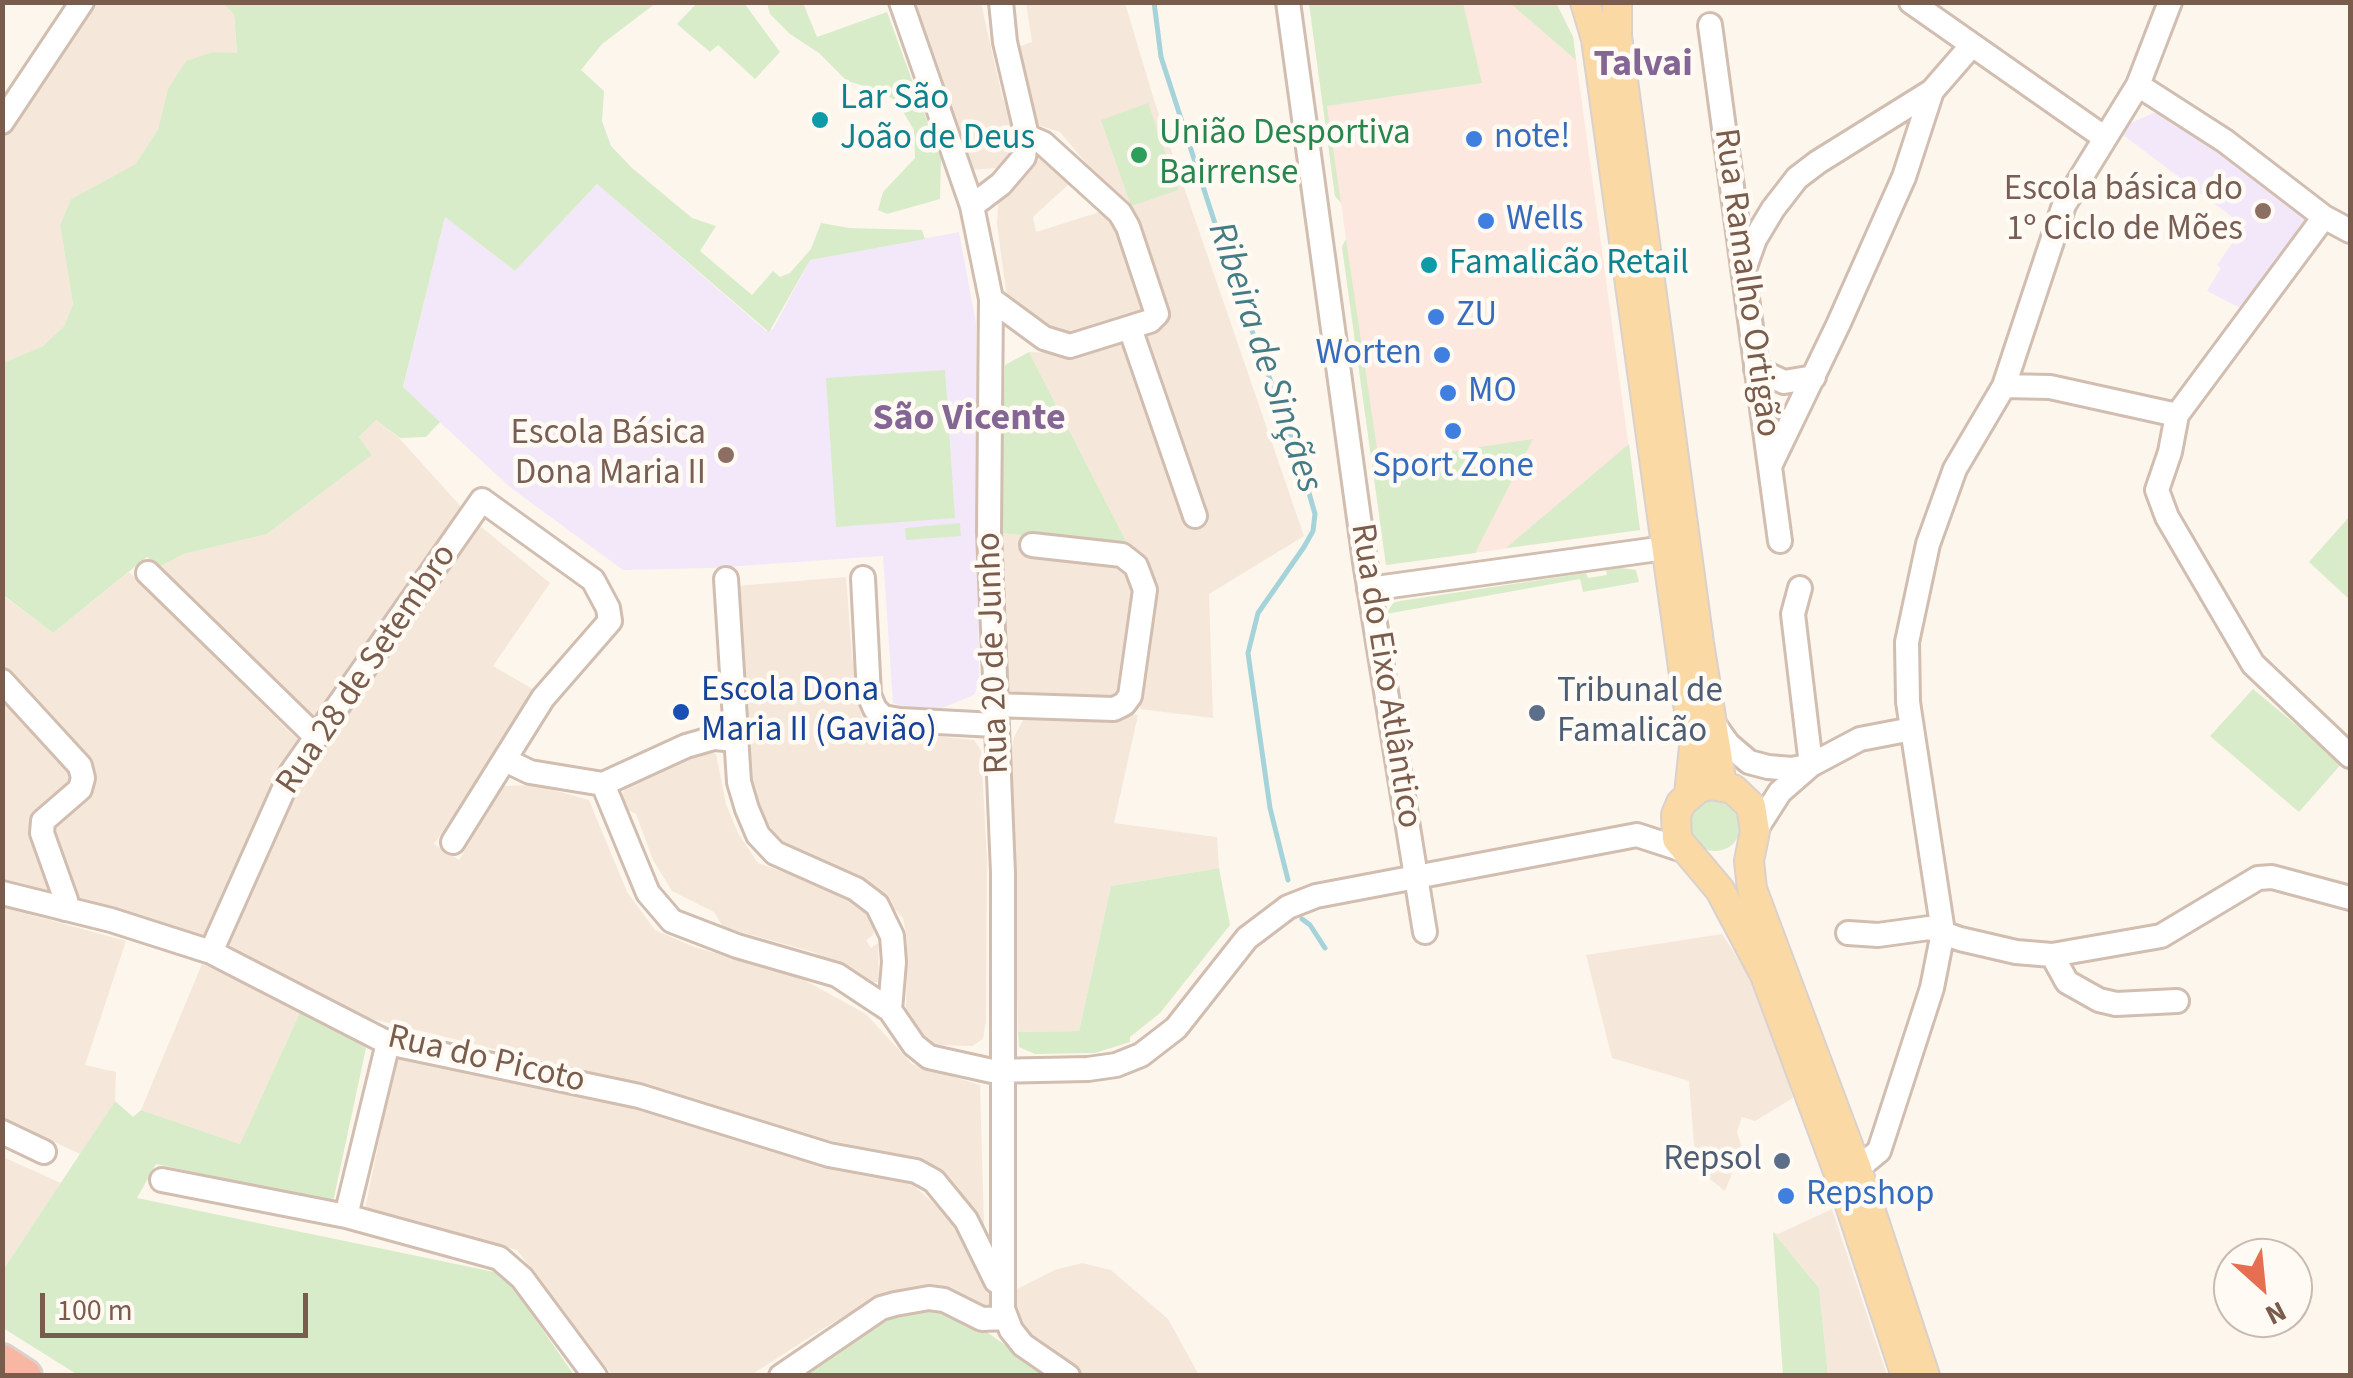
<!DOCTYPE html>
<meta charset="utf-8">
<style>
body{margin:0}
#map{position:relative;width:2353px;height:1378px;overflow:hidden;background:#fdf6ec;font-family:"Source Sans 3",sans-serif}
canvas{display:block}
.frame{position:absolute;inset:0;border:5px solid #7a5c4d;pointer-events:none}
.north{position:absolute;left:2213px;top:1238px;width:100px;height:100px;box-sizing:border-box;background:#fffaf3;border:2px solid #cabbb1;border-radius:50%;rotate:153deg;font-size:28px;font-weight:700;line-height:40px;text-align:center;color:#7a5c4d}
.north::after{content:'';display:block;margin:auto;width:35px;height:45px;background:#e76f51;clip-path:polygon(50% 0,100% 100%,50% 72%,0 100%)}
.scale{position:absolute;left:40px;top:1293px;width:268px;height:45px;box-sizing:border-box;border:5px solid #7a5c4d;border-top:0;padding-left:12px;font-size:30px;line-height:35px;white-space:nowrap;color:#7a5c4d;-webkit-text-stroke:8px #fffaf3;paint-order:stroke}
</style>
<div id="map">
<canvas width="2353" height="1378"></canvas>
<div class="frame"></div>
<div class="north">N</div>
<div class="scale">100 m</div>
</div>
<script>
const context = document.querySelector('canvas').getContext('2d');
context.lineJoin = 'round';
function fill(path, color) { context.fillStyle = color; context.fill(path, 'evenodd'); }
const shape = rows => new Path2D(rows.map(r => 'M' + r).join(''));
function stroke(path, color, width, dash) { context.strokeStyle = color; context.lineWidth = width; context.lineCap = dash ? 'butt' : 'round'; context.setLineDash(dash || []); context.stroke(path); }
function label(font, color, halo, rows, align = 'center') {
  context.font = font + ' "Source Sans 3",sans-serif'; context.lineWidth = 9; context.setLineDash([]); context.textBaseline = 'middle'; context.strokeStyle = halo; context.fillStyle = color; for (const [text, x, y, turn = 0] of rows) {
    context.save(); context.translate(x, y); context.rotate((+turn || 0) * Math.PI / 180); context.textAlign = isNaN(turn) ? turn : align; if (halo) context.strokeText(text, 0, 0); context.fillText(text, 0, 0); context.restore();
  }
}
const residential = shape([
 [93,3,222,3,234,14,237,54,213,52,168,89,158,129,136,165,71,199,60,225,73,304,64,326,43,346,3,363,3,137],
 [908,3,981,3,1002,96,1015,133,1015,153,996,168,971,170],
 [1026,3,1125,3,1154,100,1304,536,1209,594,1213,718,1140,709,1151,590,1029,352,1058,353,1095,347,1168,320,1130,216,1060,132,1038,125,1018,47,1032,42],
 [1037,155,1069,184,1033,217,1036,232,1109,209,1144,311,1075,333,1050,332,1006,292,997,223,999,192],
 [376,420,400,439,464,510,316,723,186,609,159,567,184,554,267,534,372,455,359,437],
 [480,526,550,583,493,666,538,692,434,844,459,860,503,786,535,785,589,800,627,892,655,930,694,947,797,976,866,1014,912,1064,980,1085,984,1226,921,1158,816,1138,637,1084,364,1017,231,950,229,938,294,785,469,533],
 [1000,533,1024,535,1026,553,1113,556,1134,583,1116,701,1001,698],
 [129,572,298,740,204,938,3,887,2,595,53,633],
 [846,577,852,656,862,720,885,731,974,740,981,750,987,858,986,1021,983,1039,972,1046,933,1045,916,1028,906,1010,907,941,903,918,871,884,778,840,752,796,747,768,736,586],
 [1058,712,1138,715,1114,823,1217,837,1219,868,1111,886,1079,1031,1018,1032,1011,751,1014,737,1027,713],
 [701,750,716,754,726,804,738,833,758,863,856,898,875,924,873,935,866,940,871,948,878,943,879,982,871,982,813,952,723,927,714,912,672,891,653,860,636,814,623,807,619,799,628,784],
 [2,907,126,941,85,1065,116,1072,115,1101,80,1154,3,1118],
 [1722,934,1768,1004,1793,1098,1755,1121,1742,1117,1737,1132,1742,1148,1725,1191,1696,1168,1689,1081,1612,1058,1586,955],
 [202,964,301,1010,240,1144,141,1110],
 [396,1058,638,1105,707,1123,835,1168,909,1181,955,1223,990,1281,995,1299,987,1310,949,1293,910,1289,880,1296,824,1328,751,1375,612,1375,517,1250,365,1209],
 [3,1157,61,1183,3,1270],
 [1832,1209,1874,1336,1887,1375,1828,1375,1819,1288,1773,1232,1778,1234],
 [1082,1263,1111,1270,1168,1319,1199,1375,1080,1375,1022,1332,1009,1293,1055,1270]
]);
const commercial = shape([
 [1309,3,1557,4,1573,37,1640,530,1386,565,1342,247,1346,239,1341,203,1335,196]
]);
const education = shape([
 [2153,113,2164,114,2213,143,2306,216,2306,226,2244,310,2207,291,2221,268,2217,265,2244,226,2123,135,2131,123],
 [597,184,766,331,773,329,810,260,959,232,976,323,979,684,974,695,942,708,911,709,893,703,883,556,712,568,623,570,511,488,403,388,445,217,515,271]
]);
const green = shape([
 [698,2,744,3,780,52,755,79,718,45,710,52,677,24],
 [222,3,656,3,602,44,581,70,604,91,602,121,611,146,632,168,692,218,716,226,700,251,752,295,773,271,780,277,790,273,811,249,821,223,849,228,922,230,925,239,810,260,769,332,597,184,515,271,445,217,403,387,440,422,426,437,400,438,376,420,359,437,372,455,267,534,184,554,159,567,147,557,53,633,3,595,3,363,43,346,64,326,73,304,60,225,71,199,136,164,158,129,168,89,186,61,213,52,237,53,234,14],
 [767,3,803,3,817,37,887,12,941,159,940,199,887,214,878,210,883,192,915,158,914,130,898,103,881,91,847,81,819,53,790,34,770,14],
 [1309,3,1463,3,1482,83,1327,106,1341,203,1335,196],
 [1510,3,1556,3,1573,37,1576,60],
 [1148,103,1178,190,1131,206,1101,120],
 [1346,239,1379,462,1533,439,1475,553,1386,565,1342,247],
 [1029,352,1128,545,1000,533,1005,365],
 [945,370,955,518,836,527,826,378],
 [1629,444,1640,530,1506,548],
 [2350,516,2350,600,2309,562],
 [960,523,961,536,906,540,905,528],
 [1621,568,1636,570,1639,582,1583,592,1580,579,1386,614,1393,603,1400,601,1586,573,1588,578,1607,575,1606,570],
 [2253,689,2342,763,2299,812,2210,736],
 '1689 825a26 26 0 1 1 52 0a26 26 0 1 1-52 0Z',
 [1219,868,1230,925,1160,1013,1130,1037,1130,1042,1095,1053,1035,1054,1019,1047,1018,1032,1079,1031,1111,886],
 [301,1010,366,1048,333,1202,156,1164,137,1198,504,1274,574,1375,78,1375,3,1328,3,1270,115,1101,133,1117,141,1110,240,1144],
 [1773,1232,1819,1288,1828,1375,1783,1375],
 [923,1307,937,1310,988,1333,1050,1376,800,1376,899,1313]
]);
const stream = shape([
 [1154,2,1161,57,1233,279,1299,458,1315,514,1313,531,1304,547,1258,613,1248,653,1270,808,1288,880],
 [1302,919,1310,925,1325,948]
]);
const minor = shape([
 [901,2,972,206,991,299,989,532,1003,873,1003,1309,1011,1330,1023,1345,1068,1376],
 [1288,2,1365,562,1425,932],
 [1911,2,2105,138],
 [1710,25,1780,541],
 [2138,85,2225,141,2324,217,2350,231],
 [2,122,82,2],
 [972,206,1001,184,1024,157,1027,136,1005,42,1001,2],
 [2324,217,2177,415,2170,452,2157,490,2167,517,2253,664,2350,756],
 [1746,264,1755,239,1773,209,1797,178,1818,162,1932,91,1972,45],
 [991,299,1044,338,1070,346,1150,321,1157,314,1128,227,1120,213,1043,143,1027,136],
 [1130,328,1195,516],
 [1756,369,1784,382,1814,377],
 [2004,386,2050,387,2177,415],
 [1771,464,1838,325,1904,177,1932,91],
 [148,573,316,737],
 [863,578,869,695,875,709,883,717,900,720,995,725],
 [726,579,739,782,747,809,758,835,775,853,856,889,877,905,892,936,894,962,890,1010],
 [1800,588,1793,614,1811,765],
 [1369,589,1665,548],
 [2,681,80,766,83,778,80,789,43,821,42,833,66,900,65,909],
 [994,705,1114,709,1124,704,1130,696,1145,590,1136,566,1122,555,1032,545],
 [1713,723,1728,744,1749,762,1768,767,1792,769,1811,765],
 [505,760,530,772,603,784,686,746,714,738,737,740],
 [603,784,648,893,672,921,737,946,837,975,890,1010,914,1045,929,1057,992,1071,1088,1069,1116,1065,1141,1055,1176,1028,1247,938,1288,907,1316,896,1637,835,1683,850],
 [1755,831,1780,792,1811,765,1860,739,1912,729],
 [2,893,111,920,211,952,388,1043,639,1096,829,1155,916,1171,934,1181,966,1220,996,1281],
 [1848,933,1878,935,1929,928,1960,939,2016,952,2052,955,2161,936,2258,878,2272,877,2350,898],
 [211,952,291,773,482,500,593,580,608,608,610,621,543,698,453,842],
 [2052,955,2067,982,2099,1000,2116,1004,2177,1001],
 [2,1132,44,1152],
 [1857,1169,1879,1151,1932,988,1943,932,1908,702,1907,642,1928,544,1955,469,2004,386,2064,205,2138,85,2170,2],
 [162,1180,346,1216,499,1258,522,1278,595,1376],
 [346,1216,388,1043],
 [781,1376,881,1308,895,1304,929,1298,944,1300,982,1319,1006,1318]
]);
const major = shape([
 [1585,2,1596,39,1694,747,1689,794],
 [1617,2,1617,36,1699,643,1722,785],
 [1906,1376,1846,1193,1765,975,1720,890,1677,839,1676,815,1681,803,1699,788,1711,785,1733,789,1751,806,1755,831,1749,861,1752,889,1857,1169,1925,1376]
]);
const highway = shape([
 [2,1361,25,1376]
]);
const markers = [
 [820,120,10,"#0f9aa8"],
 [1474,139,10,"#3f7fe0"],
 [1139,155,10,"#2e9e5b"],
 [2263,211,10,"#8d6e63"],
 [1486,221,10,"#3f7fe0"],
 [1429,265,10,"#0f9aa8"],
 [1436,317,10,"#3f7fe0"],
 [1442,355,10,"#3f7fe0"],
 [1448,393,10,"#3f7fe0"],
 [1453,431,10,"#3f7fe0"],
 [726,455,10,"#8d6e63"],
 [681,712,10,"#1a4fb4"],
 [1537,713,10,"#5c6f8a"],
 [1782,1161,10,"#5c6f8a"],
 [1786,1196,10,"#3f7fe0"]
];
const cultureNames = [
 ["Lar São",840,100],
 ["João de Deus",840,140],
 ["Famalicão Retail",1449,265]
];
const leisureNames = [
 ["União Desportiva",1159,135],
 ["Bairrense",1159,175]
];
const shopNames = [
 ["note!",1494,139],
 ["Wells",1506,221],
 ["ZU",1456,317],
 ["Worten",1422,355,"right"],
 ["MO",1468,393],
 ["Sport Zone",1453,468,"center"],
 ["Repshop",1806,1196]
];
const educationNames = [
 ["Escola básica do",2243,191],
 ["1º Ciclo de Mões",2243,231],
 ["Escola Básica",706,435],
 ["Dona Maria II",706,475]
];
const streetNames = [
 ["Rua Ramalho Ortigão",1745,283,82],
 ["Rua 20 de Junho",995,653,-92],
 ["Rua 28 de Setembro",368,670,-56],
 ["Rua do Eixo Atlântico",1384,676,81],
 ["Rua do Picoto",486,1061,13]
];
const transitNames = [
 ["Escola Dona",701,692],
 ["Maria II (Gavião)",701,732]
];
const serviceNames = [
 ["Tribunal de",1557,693],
 ["Famalicão",1557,733],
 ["Repsol",1762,1161,"right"]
];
const neighbourhoodNames = [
 ["Talvai",1643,67],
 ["São Vicente",969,421]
];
const waterNames = [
 ["Ribeira de Sinçães",1263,358,71]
];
fill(residential, '#f5e8da');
fill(commercial, '#fde8e0');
fill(education, '#f3e8fa');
fill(green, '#d8ecc9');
stroke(stream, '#a5d3da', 5);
stroke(minor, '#d1beb0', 28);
stroke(major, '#dad1cd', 32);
stroke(highway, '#dad1cd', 38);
stroke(minor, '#fff', 22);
stroke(major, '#fbd9a5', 28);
stroke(highway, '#f7b7a3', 32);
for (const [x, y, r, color] of markers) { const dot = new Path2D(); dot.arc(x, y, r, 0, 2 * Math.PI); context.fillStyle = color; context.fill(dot); stroke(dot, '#fffaf3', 4); }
label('35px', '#0d838f', '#fffaf3', cultureNames, 'left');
label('35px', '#27864d', '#fffaf3', leisureNames, 'left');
label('35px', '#366cbe', '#fffaf3', shopNames, 'left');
label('35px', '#785e54', '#fffaf3', educationNames, 'right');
label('35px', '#7a5c4d', '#fffaf3', streetNames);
label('35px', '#164399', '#fffaf3', transitNames, 'left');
label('35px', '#4e5e75', '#fffaf3', serviceNames, 'left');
label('bold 38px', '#846695', '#fffaf3', neighbourhoodNames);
label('italic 38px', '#437c86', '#fffaf3', waterNames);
</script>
